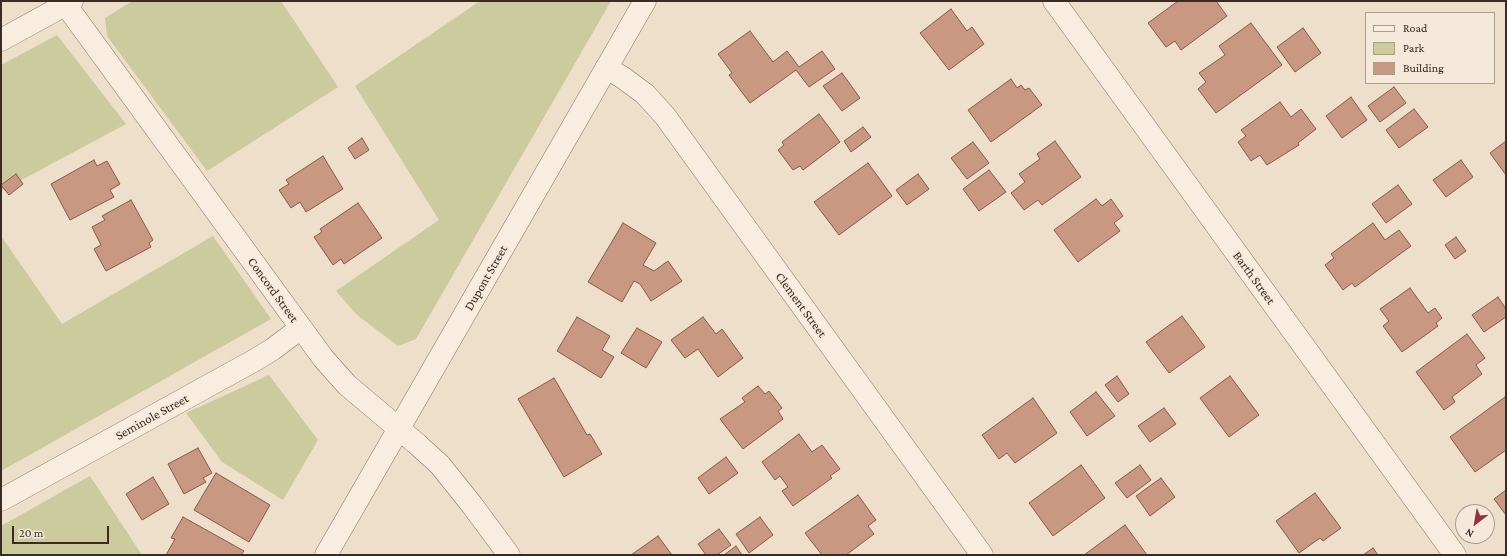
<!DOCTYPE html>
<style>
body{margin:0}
#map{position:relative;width:1507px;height:556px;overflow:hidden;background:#eddfca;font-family:"Crimson Pro",serif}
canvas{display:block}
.frame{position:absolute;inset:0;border:2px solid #3b2b22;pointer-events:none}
.legend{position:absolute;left:1365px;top:12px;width:130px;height:72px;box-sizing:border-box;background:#f5eada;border:1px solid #ab9e90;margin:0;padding:5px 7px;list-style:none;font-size:12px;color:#3b2b22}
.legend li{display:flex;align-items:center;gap:8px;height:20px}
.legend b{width:20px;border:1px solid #ab9e90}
.north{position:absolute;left:1455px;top:504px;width:40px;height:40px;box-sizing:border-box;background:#f5eada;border:1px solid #ab9e90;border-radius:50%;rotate:211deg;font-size:11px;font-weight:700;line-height:16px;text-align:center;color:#3b2b22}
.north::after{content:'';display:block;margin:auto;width:14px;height:18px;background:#96323d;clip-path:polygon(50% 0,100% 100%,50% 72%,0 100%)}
.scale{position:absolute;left:12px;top:526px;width:97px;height:18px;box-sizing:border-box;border:2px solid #3b2b22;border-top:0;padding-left:5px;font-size:12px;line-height:14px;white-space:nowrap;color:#3b2b22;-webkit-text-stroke:3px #f5eada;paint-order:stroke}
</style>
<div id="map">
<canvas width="1507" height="556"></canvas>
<div class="frame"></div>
<ul class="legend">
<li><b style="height:5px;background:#f8edde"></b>Road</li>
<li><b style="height:11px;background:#cbcb9e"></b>Park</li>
<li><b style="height:11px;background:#c99882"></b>Building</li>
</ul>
<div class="north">N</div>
<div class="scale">20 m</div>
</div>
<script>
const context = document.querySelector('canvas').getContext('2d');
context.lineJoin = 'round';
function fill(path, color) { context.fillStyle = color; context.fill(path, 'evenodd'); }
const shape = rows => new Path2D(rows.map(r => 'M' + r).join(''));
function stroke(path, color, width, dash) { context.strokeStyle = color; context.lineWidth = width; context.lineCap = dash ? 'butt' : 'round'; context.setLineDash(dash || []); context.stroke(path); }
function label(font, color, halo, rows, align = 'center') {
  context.font = font + ' "Crimson Pro",serif'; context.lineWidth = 3; context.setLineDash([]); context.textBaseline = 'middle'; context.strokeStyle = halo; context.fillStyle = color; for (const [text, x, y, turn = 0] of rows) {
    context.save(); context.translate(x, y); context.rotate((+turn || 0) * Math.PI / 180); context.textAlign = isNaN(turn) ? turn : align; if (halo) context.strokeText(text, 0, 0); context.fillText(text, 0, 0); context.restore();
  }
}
const green = shape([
 [132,1,281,1,338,87,207,171,107,36,105,18],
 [480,1,611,1,416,339,398,346,356,314,336,291,439,220,355,86],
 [57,35,126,124,1,191,1,65],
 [1,236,62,324,213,236,271,319,1,471],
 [269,375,318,440,283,500,222,462,186,413],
 [90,476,142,555,1,555,1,526]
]);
const building = shape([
 [1178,1,1216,1,1227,16,1181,50,1175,41,1166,47,1148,23,1178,1],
 [951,9,967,31,972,27,984,44,949,70,920,33,951,9],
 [1251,23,1282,65,1216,113,1198,89,1206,82,1199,73,1225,55,1219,46,1251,23],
 [1303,28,1321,53,1295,72,1277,47,1303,28],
 [750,31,773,62,787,51,799,67,822,51,835,69,809,87,796,70,750,103,729,75,732,73,718,54,750,31],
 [842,73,860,98,842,111,823,86,842,73],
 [1011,79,1017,88,1021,85,1025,90,1029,88,1042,105,991,142,968,110,1011,79],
 [1394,87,1406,103,1380,122,1368,106,1394,87],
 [1351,97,1367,120,1342,138,1326,116,1351,97],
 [1280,102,1291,117,1301,109,1316,129,1298,143,1299,145,1267,165,1260,155,1251,161,1238,142,1246,136,1241,130,1280,102],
 [1414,109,1428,127,1399,148,1386,130,1414,109],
 [819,114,840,142,803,170,800,166,793,170,778,150,784,145,782,142,819,114],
 [863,127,871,137,851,152,844,141,863,127],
 [362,138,369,150,355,159,348,148,362,138],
 [1055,141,1081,177,1042,205,1038,200,1024,210,1011,193,1025,182,1019,174,1040,159,1037,154,1055,141],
 [1506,141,1506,175,1490,153,1506,141],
 [973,142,989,163,967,179,951,158,973,142],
 [323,156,343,189,306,212,300,202,291,208,279,190,289,184,286,180,323,156],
 [94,160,97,166,107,161,120,184,110,190,114,197,70,220,51,184,94,160],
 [1461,160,1473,177,1446,197,1433,180,1461,160],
 [868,163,892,196,839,235,814,202,868,163],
 [989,170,1006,192,979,211,963,189,989,170],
 [16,174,23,184,9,195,1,185,16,174],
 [918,174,929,189,907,205,896,190,918,174],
 [1398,185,1412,204,1386,223,1372,204,1398,185],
 [1096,199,1102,206,1111,199,1123,216,1114,223,1120,231,1078,262,1054,230,1096,199],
 [131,200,153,240,149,243,151,247,106,271,94,249,101,245,92,227,105,220,102,216,131,200],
 [358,203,382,238,344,264,341,259,333,265,314,237,322,232,320,229,358,203],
 [623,223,656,243,643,265,654,271,668,261,682,281,651,301,640,284,634,281,622,302,588,282,623,223],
 [1373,223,1385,240,1399,230,1411,246,1355,287,1352,283,1343,290,1325,265,1334,258,1331,254,1373,223],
 [1456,237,1466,251,1455,259,1445,245,1456,237],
 [1410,288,1428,313,1435,308,1442,318,1436,323,1438,326,1402,352,1383,326,1389,321,1380,309,1410,288],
 [1498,297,1506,309,1506,317,1484,332,1472,315,1498,297],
 [1182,316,1205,347,1169,373,1146,342,1182,316],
 [577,317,610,336,602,350,614,357,601,378,557,351,577,317],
 [703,317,716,334,722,329,743,358,718,377,698,349,685,358,671,340,703,317],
 [637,328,662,342,646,368,621,353,637,328],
 [1467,334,1485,358,1476,365,1482,374,1452,397,1455,402,1444,410,1416,372,1467,334],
 [1117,376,1129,394,1118,402,1105,385,1117,376],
 [1230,376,1259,415,1229,437,1200,398,1230,376],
 [554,378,587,435,590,434,602,454,564,477,518,399,554,378],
 [758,386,765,394,769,391,782,408,778,411,783,419,743,449,720,419,745,402,742,398,758,386],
 [1096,392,1115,416,1087,436,1070,412,1096,392],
 [1505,397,1506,399,1506,450,1475,472,1450,437,1505,397],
 [1033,398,1057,433,1015,463,1007,453,999,459,982,435,1033,398],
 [1164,408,1176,424,1150,442,1138,426,1164,408],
 [799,434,812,452,822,445,840,469,830,476,832,478,793,506,782,491,788,487,780,476,775,480,762,462,799,434],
 [198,448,212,473,203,478,206,482,184,494,168,464,198,448],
 [726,457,738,473,709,494,698,478,726,457],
 [1081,465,1105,498,1053,536,1029,503,1081,465],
 [1140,465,1151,480,1127,498,1115,483,1140,465],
 [216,473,270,505,249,542,194,510,216,473],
 [153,477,169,504,142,520,126,494,153,477],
 [1161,478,1175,497,1150,516,1136,496,1161,478],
 [1506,490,1506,515,1494,499,1506,490],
 [1315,493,1341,528,1323,541,1320,538,1299,553,1276,521,1315,493],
 [858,495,876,520,868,526,874,534,846,555,822,555,805,533,858,495],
 [183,517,244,551,241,555,166,555,175,539,171,538,183,517],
 [760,517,773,535,749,553,736,534,760,517],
 [1125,525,1147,555,1084,555,1125,525],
 [719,529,731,545,717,555,706,555,698,544,719,529],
 [658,536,672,555,631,555,658,536],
 [736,546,742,555,724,555,736,546],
 [1373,548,1378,555,1363,555,1373,548]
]);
const minor = shape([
 [63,1,323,358,347,385,417,444,440,465,472,505,509,555],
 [1054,1,1455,555],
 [1,40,72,1],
 [606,68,622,77,645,94,665,116,982,555],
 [1,500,255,360,273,349,301,328],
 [326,555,645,1]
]);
const streetNames = [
 ["Dupont Street",486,278,-60],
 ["Barth Street",1254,278,54],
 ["Concord Street",273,290,54],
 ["Clement Street",801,305,54],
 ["Seminole Street",152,417,-29]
];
fill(green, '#cbcb9e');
fill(building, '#c99882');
stroke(building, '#885946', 1);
stroke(minor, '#8a715f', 23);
stroke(minor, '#f8edde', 22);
label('13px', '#3b2b22', '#f5eada', streetNames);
</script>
